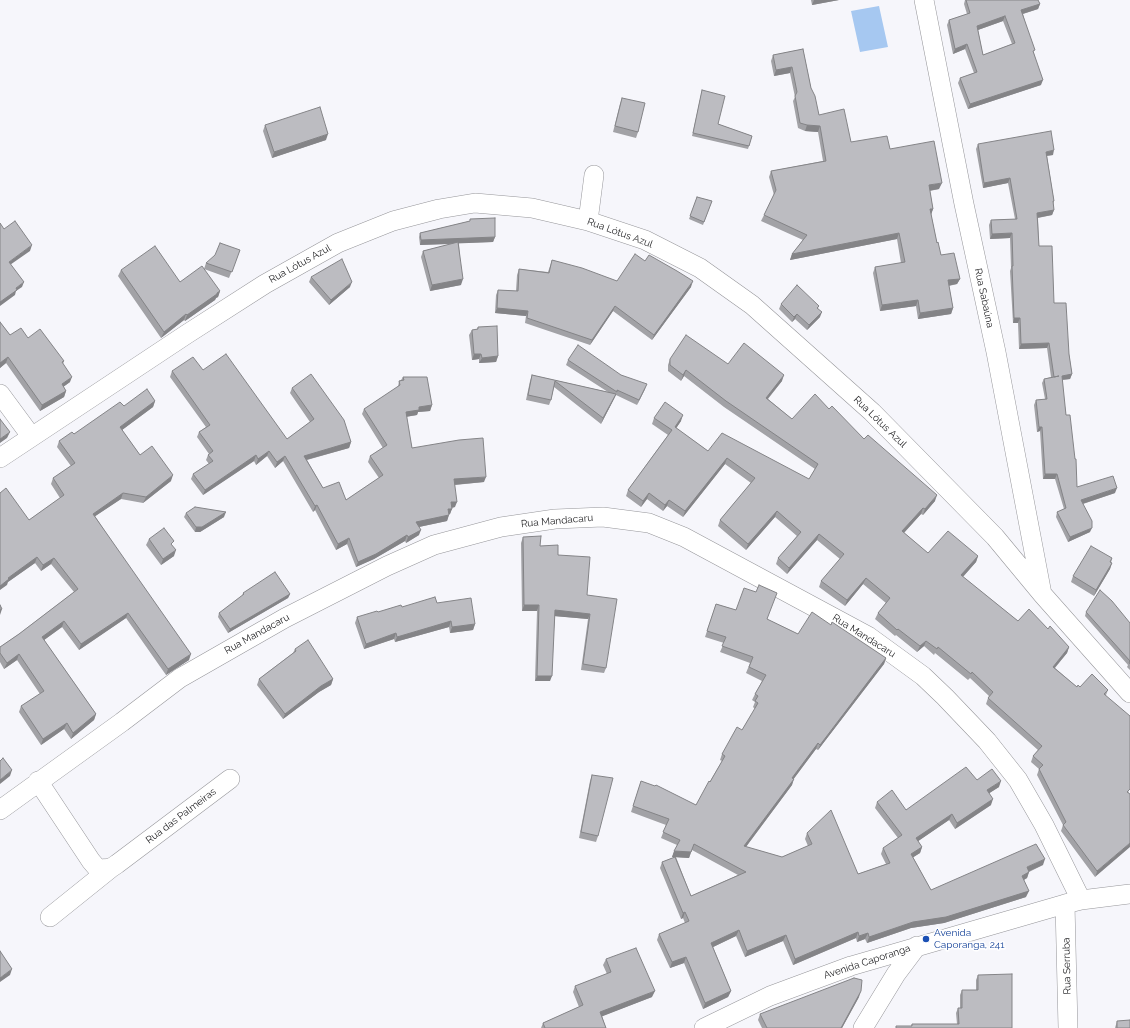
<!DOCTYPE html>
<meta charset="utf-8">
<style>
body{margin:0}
canvas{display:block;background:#f6f6fb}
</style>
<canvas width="1130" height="1028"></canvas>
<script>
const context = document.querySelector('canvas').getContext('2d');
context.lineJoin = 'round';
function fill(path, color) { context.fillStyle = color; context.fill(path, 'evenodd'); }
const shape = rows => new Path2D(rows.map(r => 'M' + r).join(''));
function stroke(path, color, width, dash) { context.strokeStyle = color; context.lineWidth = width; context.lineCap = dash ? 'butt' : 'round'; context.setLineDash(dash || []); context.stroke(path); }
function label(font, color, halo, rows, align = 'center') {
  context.font = font + ' Raleway,sans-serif'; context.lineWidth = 3; context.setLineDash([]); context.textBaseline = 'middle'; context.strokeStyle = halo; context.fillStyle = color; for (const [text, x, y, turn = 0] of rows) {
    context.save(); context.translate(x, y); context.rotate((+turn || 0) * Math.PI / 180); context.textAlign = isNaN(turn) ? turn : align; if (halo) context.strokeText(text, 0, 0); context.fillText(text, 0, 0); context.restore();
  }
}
const water = shape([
 [879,6,888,47,860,52,851,11]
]);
const street = shape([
 [924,0,964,204,996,352,1042,594],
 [588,221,594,175],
 [0,394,31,436],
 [0,458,187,334,265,284,338,243,393,221,439,209,475,203,532,208,588,221,645,240,700,268,752,305,872,412,995,537,1043,595,1130,693],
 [38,781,91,861,97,868,104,869,111,868,117,864,230,779],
 [0,810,122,722,180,678,285,618,387,566,434,545,501,527,555,519,603,517,649,523,684,537,868,636,923,676,945,697,987,741,1018,780,1044,825,1081,900],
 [1065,904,1068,1028],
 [50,917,111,868],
 [704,1028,770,996,851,966,1065,904,1081,900,1130,894],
 [863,1028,896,974,917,946]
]);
const wall = shape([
 [811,0,839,0,812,5],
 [965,0,1038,0,1040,4,1038,9,1023,14,1034,54,1041,85,968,109,958,83,960,78,974,73,965,49,953,54,947,25,949,20,967,14,964,4],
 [1003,21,1012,44,983,55,978,30],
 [803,49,811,88,819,115,851,142,890,149,939,189,930,191,933,209,931,214,937,243,941,255,960,279,957,284,949,286,953,308,951,314,918,319,916,306,880,311,873,273,875,267,901,263,897,239,790,260,792,254,803,240,761,221,774,195,769,177,771,171,823,161,818,132,805,131,798,128,793,101,795,97,790,73,774,76,771,61,773,55],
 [702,90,718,124,752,136,748,149,692,136],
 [622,98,638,132,636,138,613,132,620,104],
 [265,125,326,140,272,158,263,131],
 [978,144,1053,155,1047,156,1054,201,1053,204,1054,210,1052,215,1038,218,1039,246,1054,303,1069,354,1072,374,1070,379,1062,380,1066,415,1077,487,1115,493,1083,504,1090,532,1068,542,1056,517,1057,512,1064,509,1055,479,1043,479,1040,431,1037,432,1034,405,1036,400,1045,399,1042,383,1044,379,1051,377,1047,348,1019,349,1018,323,1013,323,1010,271,1011,268,1010,238,990,239,989,225,991,220,1015,219,1008,183,983,188,976,149],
 [697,197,712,201,703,225,689,219],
 [470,219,495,237,493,242,459,243,461,285,430,291,421,257,423,251,451,244,420,245,419,237,420,233,470,221],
 [240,250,229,278,204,269,206,263],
 [552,260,617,281,691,287,652,340,613,311,590,345,525,323,526,316,495,313,496,295,498,290,516,291,517,275,519,269,548,272],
 [121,270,180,282,220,291,218,297,216,298,215,300,185,321,184,320,161,338,118,276],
 [311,277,350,287,329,305,309,282],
 [781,304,819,306,818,308,820,317,807,330,795,319,792,322,779,309],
 [0,322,10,335,28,338,64,361,63,364,70,382,63,387,66,391,64,397,40,411,6,363,0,368],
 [478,327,498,356,496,362,479,363,479,359,472,360,469,335,472,330,477,329],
 [670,359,728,364,782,381,768,399,792,419,829,409,935,501,923,515,921,514,904,533,928,553,978,556,976,562,963,577,1018,621,1048,629,1069,647,1067,653,1055,668,1077,687,1080,687,1108,690,1106,695,1129,794,1095,877,1061,831,1063,825,1037,775,1039,769,1031,762,1033,756,1038,750,986,704,988,698,989,696,970,678,968,680,935,653,934,655,924,646,917,652,896,635,895,636,875,619,878,613,886,603,863,584,845,606,819,587,821,581,840,559,817,540,787,574,776,564,778,558,797,536,775,517,746,550,718,526,720,520,751,483,725,464,683,517,667,506,663,511,647,499,641,507,626,496,628,490,668,435,652,424,654,418,681,421,676,428,708,451,809,479,815,469,724,407,684,376,681,381,668,371,668,365],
 [568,360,621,375,645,389,637,405,616,395,601,424,554,387,551,400,549,405,526,400,530,381,532,375,608,392,566,365],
 [203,370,287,439,310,422,290,393,292,388,351,442,349,448,307,460,323,488,346,500,379,478,368,462,370,456,383,448,362,414,364,409,398,387,399,381,401,380,403,377,432,405,430,411,418,412,417,415,406,417,412,448,484,482,455,485,455,507,452,508,450,514,449,514,447,521,419,527,419,535,406,543,405,541,374,559,356,567,347,544,336,550,315,510,313,512,283,461,275,468,267,456,256,465,254,461,203,495,191,479,193,474,209,464,206,460,208,455,209,454,197,437,199,432,206,427,170,377,172,371],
 [155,401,153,407,122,430,140,455,171,481,143,503,121,499,95,516,189,660,166,675,126,618,79,650,62,627,44,640,96,714,94,720,71,739,64,729,41,745,19,712,21,706,40,694,17,660,4,669,0,662,0,647,19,634,74,592,51,564,41,571,35,563,8,582,7,585,29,520,60,498,51,484,53,478,71,466,57,447,59,441,74,434,124,406],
 [186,513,224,517,200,532,195,532,184,517],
 [523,537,558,555,587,595,606,668,604,673,581,670,588,619,555,616,550,681,535,681,537,611,522,611,521,543],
 [149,539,172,545,174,556,161,565,146,545],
 [1112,558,1111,563,1112,563,1110,569,1094,596,1071,582,1073,576],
 [243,593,290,594,288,598,228,633,218,617,219,613,242,596],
 [437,603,475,624,473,630,450,633,449,627,395,642,394,639,364,649,355,623,357,617,402,607],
 [716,604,767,619,798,634,831,625,886,658,884,664,818,750,816,749,793,779,792,785,746,847,782,857,808,846,805,839,807,833,858,874,886,864,881,854,883,848,898,838,875,808,877,802,906,810,977,780,999,787,989,793,991,805,955,829,949,820,918,841,922,847,920,853,913,857,931,890,1043,865,1029,872,1027,878,1024,880,1026,897,944,923,911,928,867,943,865,939,857,942,856,938,793,965,783,941,745,957,736,936,713,947,731,991,728,997,703,1009,684,963,670,968,657,940,659,934,685,923,683,918,681,919,660,868,662,862,675,857,672,857,677,845,661,838,666,825,631,812,641,781,696,805,722,761,720,760,722,754,742,730,755,709,753,707,755,702,752,700,755,694,762,681,746,673,750,663,720,652,724,643,705,637],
 [692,850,738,875,691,896,676,857,689,858],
 [1086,612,1130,623,1130,670,1127,667,1128,665,1085,616],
 [295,649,333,679,331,685,319,692,283,719,257,685,259,679,293,653],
 [592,775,598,836,596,842,579,838,590,781],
 [606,959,652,997,602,1016,606,1028,541,1028,543,1023,579,1007,573,992,575,986,607,974,603,965],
 [978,975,1012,1028,896,1028,896,1026,911,1026,912,1024,957,1024,956,1013,958,1008,960,1008,960,995,962,990,976,990,976,980],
 [859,997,842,1028,762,1028,758,1020,760,1014],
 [1117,1021,1130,1028,1115,1028]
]);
const shadedWall = shape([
 [814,0,839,0,812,5],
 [1040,4,1038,9,1019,15,1021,10],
 [1005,16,1003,21,975,31,977,26],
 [967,44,965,49,953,54,955,49],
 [792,67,790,73,774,76,776,70],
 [1043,80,1041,85,968,109,970,104],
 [807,125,820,126,818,132,805,131],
 [328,134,326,140,272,158,274,152],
 [1054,150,1053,155,1044,156,1046,152],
 [1010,178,1008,183,983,188,984,183],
 [942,183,939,189,927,191,929,185],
 [930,209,933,209,931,215],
 [1054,210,1052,215,1036,218,1037,213],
 [899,233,897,239,790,260,792,254],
 [1012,233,1010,238,990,239,992,234],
 [495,237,493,242,420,245,421,240],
 [32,245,30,251,7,267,9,262],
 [463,279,461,285,430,291,432,285],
 [960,279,957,284,946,286,948,280],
 [693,281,691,287,652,340,654,335],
 [24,282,22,287,16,291,15,295,0,306,0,302,16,288],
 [352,282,350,287,329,305,331,300],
 [220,291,218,297,216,298,215,300,185,321,187,315],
 [918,300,916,306,880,311,882,305],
 [615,306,613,311,590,345,592,340],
 [497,308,528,311,526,316,495,313],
 [953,308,951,314,918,319,920,313],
 [822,312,820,317,807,330,809,325],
 [186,314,184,320,161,338,164,332],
 [797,314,795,319,792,322,794,317],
 [1014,318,1020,318,1018,323,1013,323],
 [1049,343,1047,348,1019,349,1021,344],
 [474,354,481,354,479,359,472,360],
 [498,356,496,362,479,363,482,358],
 [8,357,6,363,0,368,0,363],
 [686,370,684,376,681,381,683,375],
 [1072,374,1070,379,1060,380,1062,376],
 [784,375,782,381,764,403,766,398],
 [72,377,70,382,59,390,62,384],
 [647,384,645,389,637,405,639,400],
 [66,391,64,397,40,411,42,405],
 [616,394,614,399,601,424,603,418],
 [155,401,153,407,118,433,120,427],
 [432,405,430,411,418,412,417,415,404,417,406,412,419,407],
 [683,415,681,421,673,433,675,427],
 [1039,427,1042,427,1040,431,1037,432],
 [10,432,7,438,0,443,0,439],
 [351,442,349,448,302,461,304,456],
 [269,451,267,456,256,465,258,459],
 [256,455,254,461,203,495,205,490],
 [285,456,283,461,275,468,277,462],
 [727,458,725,464,683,517,685,511],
 [1045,474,1057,474,1055,479,1043,479],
 [173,475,171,481,143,503,146,497],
 [486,477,484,482,452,485,454,479],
 [1117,488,1115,493,1079,505,1081,500],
 [123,493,121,499,91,519,93,514],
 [649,493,647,499,641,507,643,501],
 [937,495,935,501,923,515,925,509],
 [669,500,667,506,663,511,665,505],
 [451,502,457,502,455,507,449,508],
 [317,505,315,510,313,512,315,506],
 [923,508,921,514,900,537,902,531],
 [448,509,452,509,450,514,446,515],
 [777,511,775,517,746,550,748,544],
 [226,512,224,517,200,532,195,532,196,527],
 [449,515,447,521,414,528,416,522],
 [1092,528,1090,532,1068,542,1070,537],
 [421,530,419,535,406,543,408,537],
 [819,534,817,540,787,574,789,568],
 [407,535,405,541,374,559,356,567,358,562],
 [349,538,347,544,336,550,338,544],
 [176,550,174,556,161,565,163,559],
 [978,556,976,562,959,581,961,575],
 [37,557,35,563,8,582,7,585,0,590,0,586,8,578],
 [54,558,51,564,41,571,43,565],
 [1112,563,1110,569,1094,596,1096,590],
 [866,578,863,584,845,606,847,600],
 [290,594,288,598,228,633,230,629],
 [524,605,539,605,537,611,522,611],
 [2,609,0,615,0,610],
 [555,610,590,614,588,619,553,616],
 [128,613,126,618,79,650,81,644],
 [64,621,62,627,40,643,42,637],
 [451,621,449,627,395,642,397,637],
 [475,624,473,630,450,633,452,627],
 [396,633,394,639,364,649,366,644],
 [926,641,924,646,917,652,920,646],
 [1069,647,1067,653,1051,672,1053,667],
 [19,654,17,660,4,669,7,663],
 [191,654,189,660,166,675,168,669],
 [886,658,884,664,818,750,820,745],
 [537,676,552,676,550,681,535,681],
 [333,679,331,685,319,692,283,719,285,714,321,686],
 [96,714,94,720,71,739,73,733],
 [67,723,64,729,41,745,43,739],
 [818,743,816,749,790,784,792,778],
 [12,770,10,776,0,784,0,780],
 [794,779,792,785,742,852,744,846],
 [1001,781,999,787,985,796,987,790],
 [993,799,991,805,955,829,957,823],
 [952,814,949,820,914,844,916,838],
 [1130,843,1130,847,1095,877,1097,871],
 [922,847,920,853,909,860,911,854],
 [674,851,691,852,689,858,672,857],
 [1045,859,1043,865,1025,873,1027,867],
 [1029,872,1027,878,1020,882,1022,876],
 [1029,891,1026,897,944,923,911,928,867,943,869,937,913,922],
 [685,912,683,918,681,919,683,913],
 [739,930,736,936,709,949,711,943],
 [858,932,856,938,793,965,795,959],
 [868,933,865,939,857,942,859,936],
 [786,935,783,941,745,957,747,951],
 [686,957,684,963,670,968,672,962],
 [12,969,10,975,0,982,0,978],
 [655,991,652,997,598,1018,600,1012],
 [731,991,728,997,703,1009,705,1003],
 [861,991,859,997,842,1028,841,1028]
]);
const building = shape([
 [966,0,1038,0,1040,4,1021,10,1035,50,1033,51,1043,80,970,104,960,78,977,72,967,44,955,49,949,20,970,13,966,0],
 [1005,16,1015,43,983,55,977,26,1005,16],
 [803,49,811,88,815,96,819,115,844,109,851,142,887,136,890,149,934,141,942,183,929,185,933,209,930,209,937,243,938,242,941,255,954,253,960,279,948,280,953,308,920,313,918,300,882,305,875,267,905,262,899,233,792,254,807,235,764,215,776,190,771,171,826,161,820,126,807,125,800,123,795,96,797,92,792,67,776,70,773,55,803,49],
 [702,90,725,96,718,124,752,136,749,146,693,133,702,90],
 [622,98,645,103,638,132,615,126,622,98],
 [320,107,328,134,274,152,265,125,320,107],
 [1051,131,1054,150,1046,152,1054,201,1053,201,1054,210,1037,213,1039,246,1052,246,1054,303,1066,303,1069,354,1072,374,1062,376,1066,415,1070,415,1075,459,1076,459,1077,487,1113,476,1117,488,1081,500,1092,521,1092,528,1070,537,1057,512,1066,508,1057,474,1045,474,1042,427,1039,427,1036,400,1047,399,1044,379,1059,376,1054,377,1049,343,1021,344,1020,318,1014,318,1012,266,1013,266,1012,233,992,234,991,220,1017,219,1010,178,984,183,978,144,1051,131],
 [697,197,712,201,704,222,690,216,697,197],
 [495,218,495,237,421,240,420,233,470,221,470,219,495,218],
 [15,221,32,245,9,262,24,282,16,288,17,290,0,302,0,223,4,229,15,221],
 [458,242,463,279,432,285,423,251,458,242],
 [220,243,240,250,232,272,206,263,215,255,220,243],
 [155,246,180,282,202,266,220,291,217,293,217,294,187,315,186,314,164,332,121,270,155,246],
 [635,254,645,261,649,255,677,271,693,281,654,335,615,306,592,340,527,318,528,311,497,308,498,290,518,291,519,269,549,273,552,260,582,268,617,281,635,254],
 [342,259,352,282,331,300,311,277,342,259],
 [797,285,819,306,817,308,822,312,809,325,797,314,794,317,781,304,797,285],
 [0,322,10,335,21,328,28,338,40,329,64,361,62,362,72,377,62,384,66,391,42,405,8,357,0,363,0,322],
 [497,326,498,356,482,358,481,354,474,354,472,330,478,329,478,327,497,326],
 [686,335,728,364,744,343,784,375,766,398,792,419,815,394,829,409,832,406,864,439,868,435,937,495,925,509,923,508,902,531,928,553,948,531,978,556,961,575,1018,621,1029,609,1048,629,1050,626,1069,647,1053,667,1077,687,1078,685,1080,687,1092,674,1108,690,1104,694,1130,716,1130,789,1127,792,1130,794,1130,843,1097,871,1063,825,1066,822,1039,769,1043,765,1033,756,1042,746,988,698,993,692,972,672,971,674,938,647,937,649,926,641,920,646,898,629,897,630,878,613,890,598,866,578,847,600,821,581,844,554,819,534,789,568,778,558,801,532,777,511,748,544,720,520,755,478,727,458,685,511,669,500,665,505,649,493,643,501,628,490,672,430,654,418,665,402,683,415,675,427,708,451,722,433,809,479,818,464,726,401,686,370,683,375,670,365,670,359,686,335],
 [578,345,621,375,647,384,639,400,617,390,617,392,568,360,578,345],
 [226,354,287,439,314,419,292,388,311,374,344,420,351,442,304,456,323,488,339,482,346,500,383,475,370,456,387,445,364,409,400,385,399,381,404,380,403,377,427,377,432,405,419,407,419,410,406,412,412,448,459,440,483,438,486,477,454,479,457,502,451,502,452,509,448,509,449,515,416,522,421,530,408,537,407,535,376,554,358,562,349,538,338,544,317,505,315,506,285,456,277,462,269,451,258,459,256,455,205,490,193,474,213,461,208,455,213,451,199,432,210,425,172,371,193,357,203,370,226,354],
 [532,375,616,394,603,418,555,381,551,400,528,395,532,375],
 [147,389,155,401,120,427,140,455,152,446,173,475,146,497,123,493,93,514,191,654,168,669,128,613,81,644,64,621,42,637,96,714,73,733,67,723,43,739,21,706,44,691,19,654,7,663,0,653,0,647,19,634,78,589,54,558,43,565,37,557,8,578,9,579,0,586,0,493,6,488,29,520,64,495,53,478,75,463,59,441,72,432,74,434,120,402,124,406,147,389],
 [0,419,10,432,0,439,0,419],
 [195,507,226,512,202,527,196,527,186,513,195,507],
 [164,528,174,541,171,544,176,550,163,559,149,539,164,528],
 [541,536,540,546,558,545,558,555,590,557,587,595,617,599,606,668,583,664,590,614,555,610,552,676,537,676,539,605,524,605,523,537,541,536],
 [1091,546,1112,558,1110,562,1112,563,1096,590,1073,576,1091,546],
 [275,572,290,594,230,629,219,613,244,594,243,593,275,572],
 [759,585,777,593,767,619,798,634,812,612,831,625,832,622,886,658,820,745,818,743,792,778,794,779,744,846,782,857,812,844,807,833,831,810,858,874,890,863,883,848,902,835,877,802,892,790,906,810,966,767,977,780,992,769,1001,781,987,790,993,799,957,823,952,814,916,838,922,847,911,854,931,890,1036,844,1045,859,1027,867,1029,872,1022,876,1029,891,946,917,913,922,869,937,868,933,859,936,858,932,795,959,786,935,747,951,739,930,711,943,731,991,705,1003,686,957,672,962,659,934,689,921,685,912,683,913,662,862,675,857,691,896,746,872,694,844,691,852,674,851,680,840,663,832,669,819,633,806,641,781,655,786,656,785,696,805,709,781,710,782,725,756,722,754,737,727,742,730,758,703,755,701,758,696,755,694,766,675,749,667,753,657,722,646,726,637,707,631,716,604,736,610,744,588,756,592,759,585],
 [1100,590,1112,601,1130,623,1130,664,1129,662,1130,661,1086,612,1100,590],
 [435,597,437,603,471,598,475,624,452,627,451,621,397,637,396,633,366,644,357,617,377,611,378,612,401,605,402,607,435,597],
 [0,605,2,609,0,610,0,605],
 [308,640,333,679,321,686,285,714,259,679,296,651,295,649,308,640],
 [3,758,12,770,0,780,0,761,3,758],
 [592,775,613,778,598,836,581,832,592,775],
 [636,948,655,991,600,1012,606,1028,545,1028,543,1023,583,1005,575,986,611,972,606,959,636,948],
 [0,951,12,969,0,978,0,951],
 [1012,974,1012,1028,896,1028,896,1026,912,1026,912,1024,959,1024,958,1008,962,1008,962,990,978,990,978,975,1012,974],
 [854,978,862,980,861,991,841,1028,767,1028,760,1014,854,978],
 [1130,1020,1130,1028,1117,1028,1117,1021,1130,1020]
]);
const markers = [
 [926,939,4,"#1a4fb4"]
];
const streetNames = [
 ["Rua Lótus Azul",620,233,20],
 ["Rua Lótus Azul",300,264,-29],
 ["Rua Sabaúna",984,298,78],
 ["Rua Lótus Azul",880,422,44],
 ["Rua Mandacaru",557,521,-5],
 ["Rua Mandacaru",257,634,-29],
 ["Rua Mandacaru",864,636,32],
 ["Rua das Palmeiras",181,816,-37],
 ["Avenida Caporanga",867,962,-18],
 ["Rua Serruba",1067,966,-91]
];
const transitNames = [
 ["Avenida",934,933],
 ["Caporanga, 241",934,945]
];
fill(water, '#a6c8f1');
stroke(street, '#96969a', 20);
stroke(street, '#fff', 19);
fill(wall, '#a2a2a6');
fill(shadedWall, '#848487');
fill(building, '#bcbcc1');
stroke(building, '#848487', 1);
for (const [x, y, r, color] of markers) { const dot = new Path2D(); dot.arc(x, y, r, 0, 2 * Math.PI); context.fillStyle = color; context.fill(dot); stroke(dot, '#fff', 1.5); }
label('10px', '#1e1e20', '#fff', streetNames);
label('10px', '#164399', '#fff', transitNames, 'left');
</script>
